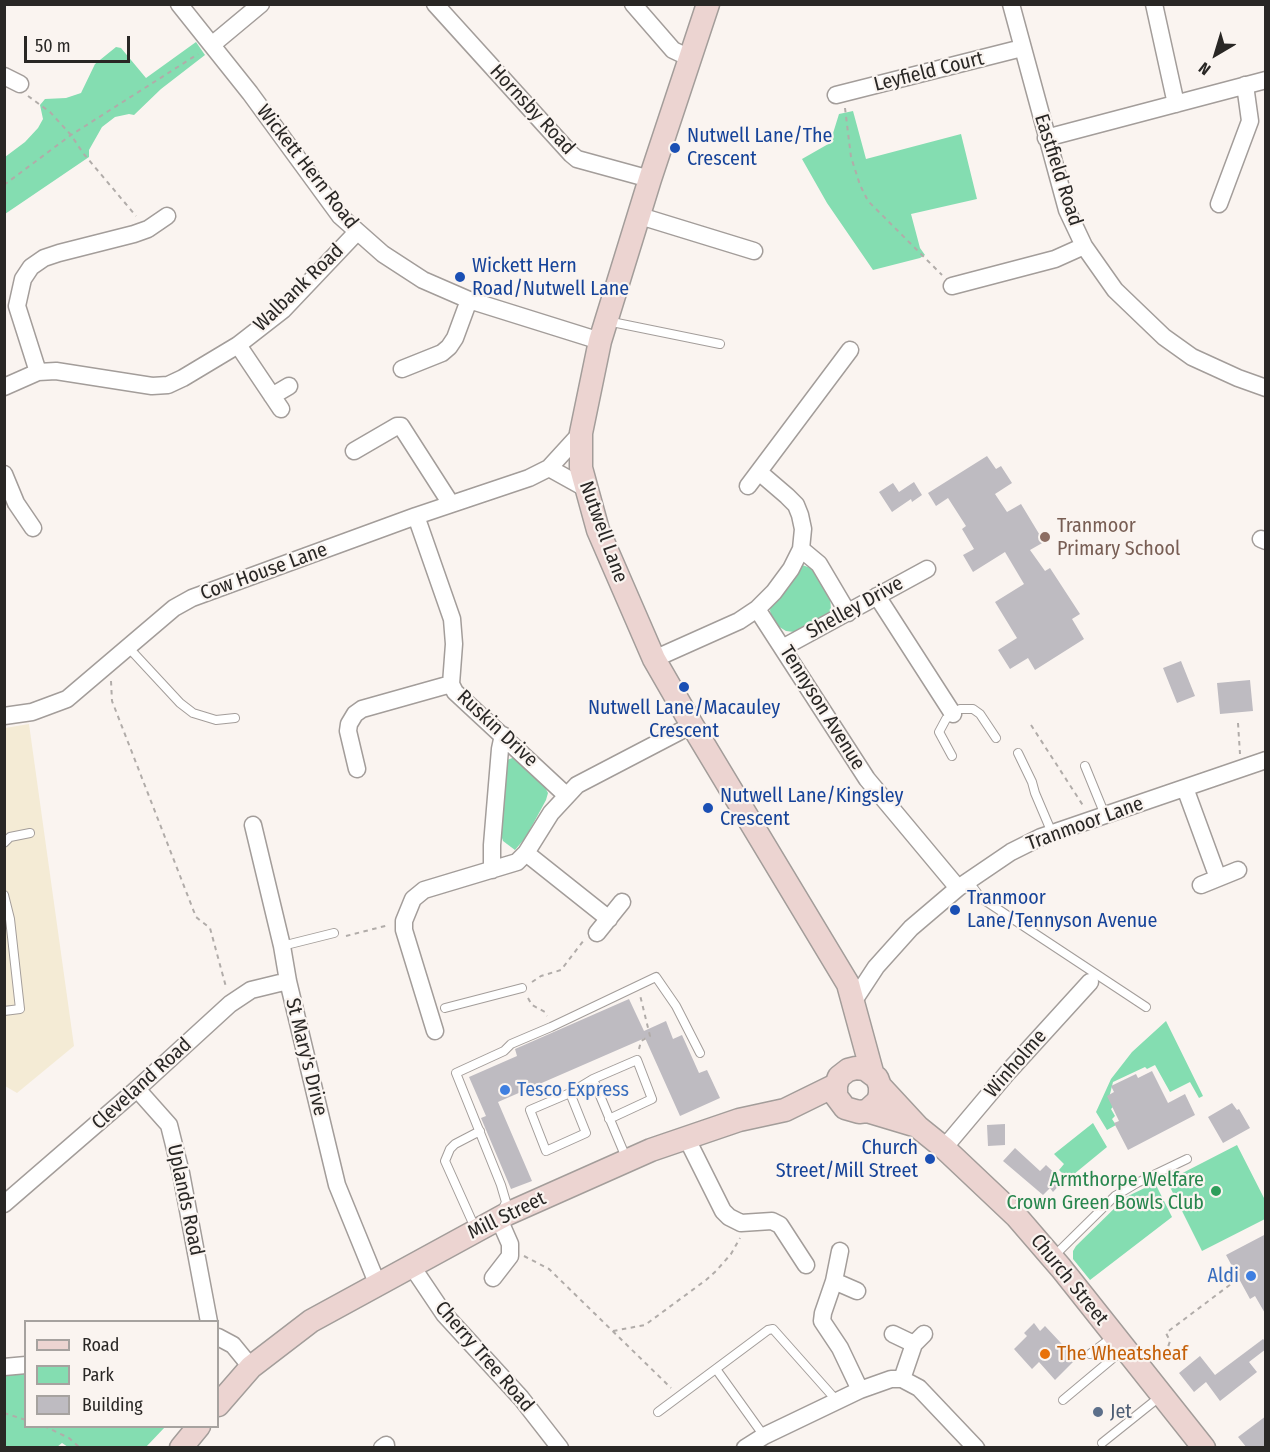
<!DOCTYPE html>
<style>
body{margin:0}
#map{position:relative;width:1270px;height:1452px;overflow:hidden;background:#faf4f0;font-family:"Fira Sans Condensed",sans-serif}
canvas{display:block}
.frame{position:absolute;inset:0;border:6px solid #292725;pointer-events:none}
.legend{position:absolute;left:24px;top:1320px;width:195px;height:108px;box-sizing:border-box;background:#faf4f0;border:2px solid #a6a29f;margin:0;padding:8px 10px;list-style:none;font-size:18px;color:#292725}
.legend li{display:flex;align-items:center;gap:12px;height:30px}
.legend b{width:30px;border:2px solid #a6a29f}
.north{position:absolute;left:1186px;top:24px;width:60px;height:60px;-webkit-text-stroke:4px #faf4f0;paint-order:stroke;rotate:218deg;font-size:16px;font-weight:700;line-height:24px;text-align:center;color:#292725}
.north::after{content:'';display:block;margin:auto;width:21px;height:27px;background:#292725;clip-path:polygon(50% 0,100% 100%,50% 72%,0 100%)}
.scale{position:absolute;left:24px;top:36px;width:106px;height:27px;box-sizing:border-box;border:3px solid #292725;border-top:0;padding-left:8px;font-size:18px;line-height:21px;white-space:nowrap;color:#292725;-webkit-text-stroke:4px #faf4f0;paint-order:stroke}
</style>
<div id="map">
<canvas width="1270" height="1452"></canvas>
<div class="frame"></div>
<ul class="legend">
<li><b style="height:8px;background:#ecd4d1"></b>Road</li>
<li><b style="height:16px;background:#84ddb1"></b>Park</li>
<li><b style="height:16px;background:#bebbc1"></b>Building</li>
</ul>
<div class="north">N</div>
<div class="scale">50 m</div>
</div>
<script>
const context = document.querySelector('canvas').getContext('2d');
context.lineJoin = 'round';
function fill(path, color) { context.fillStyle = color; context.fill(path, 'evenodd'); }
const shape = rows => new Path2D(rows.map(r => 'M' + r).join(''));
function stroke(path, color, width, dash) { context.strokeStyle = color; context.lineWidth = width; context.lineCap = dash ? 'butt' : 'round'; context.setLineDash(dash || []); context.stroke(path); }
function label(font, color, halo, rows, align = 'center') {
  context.font = font + ' "Fira Sans Condensed",sans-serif'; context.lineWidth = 4.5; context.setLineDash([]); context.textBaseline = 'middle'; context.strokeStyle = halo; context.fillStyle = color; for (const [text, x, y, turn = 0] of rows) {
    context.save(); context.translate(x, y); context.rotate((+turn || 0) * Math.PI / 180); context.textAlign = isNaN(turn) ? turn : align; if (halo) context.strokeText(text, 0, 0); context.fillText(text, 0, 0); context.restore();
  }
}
const commercial = shape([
 [29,724,74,1046,17,1093,5,1086,5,728]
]);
const green = shape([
 [196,42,205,55,161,89,134,115,129,114,115,117,102,127,89,150,89,157,5,214,5,157,25,142,38,128,43,119,40,105,45,99,66,98,81,93,95,64,116,47,121,48,146,78],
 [853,111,866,159,961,134,977,199,911,214,920,248,925,255,920,258,873,270,827,203,802,159,830,143,839,114],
 [802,565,814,569,830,595,831,610,826,616,794,632,786,631,776,625,771,617,770,610,771,603],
 [515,757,543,783,548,793,546,800,526,837,515,850,503,841,501,835,507,760],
 [1166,1021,1203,1096,1199,1098,1190,1082,1170,1092,1155,1065,1147,1069,1145,1067,1113,1082,1109,1098,1113,1107,1111,1109,1115,1116,1112,1119,1116,1125,1107,1130,1096,1112,1111,1079,1132,1052],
 [1093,1123,1107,1147,1068,1179,1059,1170,1064,1164,1054,1154],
 [1237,1145,1265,1200,1265,1219,1202,1251,1167,1181],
 [1155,1183,1172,1217,1090,1280,1073,1259,1073,1251,1076,1246,1126,1197],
 [25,1373,26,1426,165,1427,146,1447,68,1447,62,1443,57,1447,5,1447,5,1376]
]);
const building = shape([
 [987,456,996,469,1001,466,1012,483,995,494,1007,512,1021,504,1044,542,1030,550,1045,571,1050,568,1080,614,1072,619,1084,639,1035,670,1028,658,1010,669,998,650,1017,638,995,602,1024,584,1005,552,973,572,963,555,974,549,962,529,966,526,948,498,936,506,928,493],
 [914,482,922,495,912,502,911,499,892,512,879,492,893,483,899,492],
 [1181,661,1195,696,1177,703,1163,668],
 [1250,680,1253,711,1220,714,1217,683],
 [629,999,644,1031,666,1021,673,1039,682,1035,699,1073,707,1070,720,1098,680,1116,645,1038,498,1102,532,1181,511,1189,481,1118,486,1116,469,1077,517,1056,515,1049],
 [1152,1071,1168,1103,1185,1094,1195,1115,1128,1150,1114,1123,1119,1121,1107,1096,1114,1092,1111,1086,1136,1074,1138,1078],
 [1232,1103,1237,1110,1239,1109,1250,1128,1223,1143,1208,1117],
 [1005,1124,1005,1145,988,1146,987,1125],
 [1015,1148,1040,1171,1046,1165,1063,1181,1053,1192,1050,1188,1043,1195,1003,1161],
 [1266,1234,1266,1315,1255,1296,1250,1299,1226,1255],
 [1034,1323,1040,1331,1045,1326,1076,1359,1055,1380,1039,1362,1032,1369,1014,1349,1027,1336,1024,1333],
 [1263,1339,1266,1342,1266,1349,1249,1362,1257,1372,1220,1401,1206,1382,1194,1392,1179,1373,1200,1356,1215,1375],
 [1266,1416,1266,1448,1247,1448,1238,1437]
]);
const path = shape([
 [28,96,50,112,71,135,83,153,136,216],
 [845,108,851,157,860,185,868,201,942,275],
 [4,185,71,135,198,54],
 [111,681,112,701,196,917,210,928,226,987],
 [1238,723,1240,754],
 [1031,725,1084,807],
 [346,936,389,925],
 [532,982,541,976,561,970,584,940],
 [528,998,532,1005,545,1012,547,1016],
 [639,1049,641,1041,650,1036,640,995],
 [524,1256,549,1269,671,1388],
 [613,1331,645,1325,706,1280,716,1271,731,1254,740,1238],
 [1155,1358,1168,1347,1170,1341,1166,1333,1231,1284],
 [4,1413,26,1420],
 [44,1426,69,1438,80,1448]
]);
const lane = shape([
 [607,321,720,344],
 [128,647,180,703,193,713,216,720,235,718],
 [1018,753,1032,782,1035,793,1052,833],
 [952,756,939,732,946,719,960,709,973,709,980,714,996,738],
 [1085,766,1105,815],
 [4,843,10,837,30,833],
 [968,881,981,898,1146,1007],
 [4,895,10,919,20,1009,4,1011],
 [282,946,334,933],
 [445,1008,522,988],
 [593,1079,637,1060,652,1099,609,1119],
 [570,1093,586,1133,546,1151,530,1110,570,1093,593,1079,627,1160],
 [501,1213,506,1202,501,1185,456,1073,504,1051,511,1044,551,1027,656,977,676,1006,700,1053],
 [476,1230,445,1161,450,1149,455,1144,480,1131],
 [1052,1258,1115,1196,1137,1183,1187,1159],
 [1090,1354,1114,1336],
 [716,1369,764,1436],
 [1063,1400,1124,1349],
 [658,1412,768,1330,773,1329,837,1401],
 [1102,1443,1162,1395]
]);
const street = shape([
 [179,4,250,93,340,216,383,254,423,280,469,300,600,341],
 [435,4,571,154,577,159,650,179],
 [633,4,673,50,690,58],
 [1011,4,1067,210,1084,246,1115,290,1164,337,1192,357,1238,378,1266,388],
 [1154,4,1176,104],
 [213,44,261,4],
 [4,76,20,84],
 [836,95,1022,48],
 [1046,138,1266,80],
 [1219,204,1250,121,1245,85],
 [640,216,754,251],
 [952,286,1055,259,1084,246],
 [238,345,281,409],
 [402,369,442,353,449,347,455,338,469,300],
 [38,372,17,306,23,279,31,267,44,258,59,253,134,234,148,229,167,216],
 [4,387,38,372,56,371,152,386,168,385,183,378,238,345,283,310,357,232],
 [272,396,289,386],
 [354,451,397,426,401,426,451,504],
 [549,468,585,488],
 [4,474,16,503,33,528],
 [748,486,850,350],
 [416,516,452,619,454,644,451,684,455,692,566,795],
 [1261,539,1266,541],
 [801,549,819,564,848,613],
 [877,596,953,714],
 [757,609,867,779,958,888],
 [784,647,927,569],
 [654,659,739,621,757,609,774,592,791,569,801,549,803,529,800,515,796,505,787,496,759,472],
 [4,716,32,712,67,699,174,608,192,598,416,516,529,478,549,468,581,433],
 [357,769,348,731,349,724,355,714,362,709,451,684],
 [1185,788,1218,878],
 [253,825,282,946,288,981,337,1185,377,1283],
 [526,853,609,919],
 [492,870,492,845,500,749,503,735],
 [1201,885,1238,870],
 [597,933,622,902],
 [853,1002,876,967,911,928,958,888,1011,852,1041,837,1266,760],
 [435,1031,404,930,404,921,413,899,424,890,517,862,526,853,551,813,577,785,692,725],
 [137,1089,169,1125,181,1173,209,1322],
 [686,1137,723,1211,729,1217,741,1223,772,1221,780,1225,806,1265],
 [944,1148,1008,1072,1090,982],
 [4,1204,137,1089,230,1004,251,990,288,981],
 [840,1251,834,1281,823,1313,822,1321,840,1348,860,1390],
 [411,1265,444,1314,521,1398,560,1448],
 [493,1278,510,1256,510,1244,499,1219],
 [834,1281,857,1291],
 [893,1334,914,1344],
 [218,1337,233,1345,251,1367],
 [4,1367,26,1365],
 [902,1379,914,1344,924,1334],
 [382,1448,386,1445],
 [745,1448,764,1436,860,1390,891,1379,902,1379,919,1388,976,1448]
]);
const secondary = shape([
 [708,4,650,179,600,341,581,433,581,468,598,530,654,659,692,725,848,984,872,1072],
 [880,1086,918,1127,944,1148,1017,1217,1061,1268,1204,1448],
 [867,1111,878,1101,880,1094,880,1086,877,1078,865,1069,856,1068,848,1070,839,1077,836,1085,836,1096,845,1108,859,1112,867,1111,917,1126],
 [218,1405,251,1367,311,1321,507,1214,651,1150,739,1120,785,1110,836,1085],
 [181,1448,199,1426]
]);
const markers = [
 [675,148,6,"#1a4fb4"],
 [460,277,6,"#1a4fb4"],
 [1045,537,6,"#8d6e63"],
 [684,687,6,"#1a4fb4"],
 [708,808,6,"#1a4fb4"],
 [955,910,6,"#1a4fb4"],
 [505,1090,6,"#3f7fe0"],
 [930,1159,6,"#1a4fb4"],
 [1216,1191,6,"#2e9e5b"],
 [1251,1276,6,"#3f7fe0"],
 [1045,1354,6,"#e8710a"],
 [1098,1412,6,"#5c6f8a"]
];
const streetNames = [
 ["Leyfield Court",929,72,-14],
 ["Hornsby Road",532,110,47],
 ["Wickett Hern Road",307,167,52],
 ["Eastfield Road",1058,170,72],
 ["Walbank Road",299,288,-44],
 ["Nutwell Lane",603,532,70],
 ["Cow House Lane",264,572,-20],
 ["Shelley Drive",855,608,-29],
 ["Tennyson Avenue",822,708,58],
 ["Ruskin Drive",497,729,43],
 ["Tranmoor Lane",1085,824,-20],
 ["St Mary's Drive",306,1057,76],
 ["Winholme",1016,1064,-49],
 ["Cleveland Road",142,1084,-42],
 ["Uplands Road",185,1200,78],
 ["Mill Street",507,1216,-26],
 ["Church Street",1069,1280,51],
 ["Cherry Tree Road",484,1357,49]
];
const transitNames = [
 ["Nutwell Lane/The",687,136],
 ["Crescent",687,159],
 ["Wickett Hern",472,266],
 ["Road/Nutwell Lane",472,289],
 ["Nutwell Lane/Macauley",684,708,"center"],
 ["Crescent",684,731,"center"],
 ["Nutwell Lane/Kingsley",720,796],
 ["Crescent",720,819],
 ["Tranmoor",967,898],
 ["Lane/Tennyson Avenue",967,921],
 ["Church",918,1148,"right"],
 ["Street/Mill Street",918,1171,"right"]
];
const educationNames = [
 ["Tranmoor",1057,526],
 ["Primary School",1057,549]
];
const shopNames = [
 ["Tesco Express",517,1090],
 ["Aldi",1239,1276,"right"]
];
const leisureNames = [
 ["Armthorpe Welfare",1204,1180],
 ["Crown Green Bowls Club",1204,1203]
];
const foodNames = [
 ["The Wheatsheaf",1057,1354]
];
const serviceNames = [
 ["Jet",1110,1412]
];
fill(commercial, '#f4ebd5');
fill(green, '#84ddb1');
fill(building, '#bebbc1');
stroke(lane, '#a39d9a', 10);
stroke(street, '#a39d9a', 19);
stroke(secondary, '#a39d9a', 25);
stroke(path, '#b1aca9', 2, [4.5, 4.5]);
stroke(lane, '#fff', 8);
stroke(street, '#fff', 16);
stroke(secondary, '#ecd4d1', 22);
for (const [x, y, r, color] of markers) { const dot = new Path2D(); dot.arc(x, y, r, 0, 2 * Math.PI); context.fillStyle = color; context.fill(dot); stroke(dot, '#faf4f0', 2); }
label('20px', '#292725', '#faf4f0', streetNames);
label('20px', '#164399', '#faf4f0', transitNames, 'left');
label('20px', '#785e54', '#faf4f0', educationNames, 'left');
label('20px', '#366cbe', '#faf4f0', shopNames, 'left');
label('20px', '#27864d', '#faf4f0', leisureNames, 'right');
label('20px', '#c56008', '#faf4f0', foodNames, 'left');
label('20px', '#4e5e75', '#faf4f0', serviceNames, 'left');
</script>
